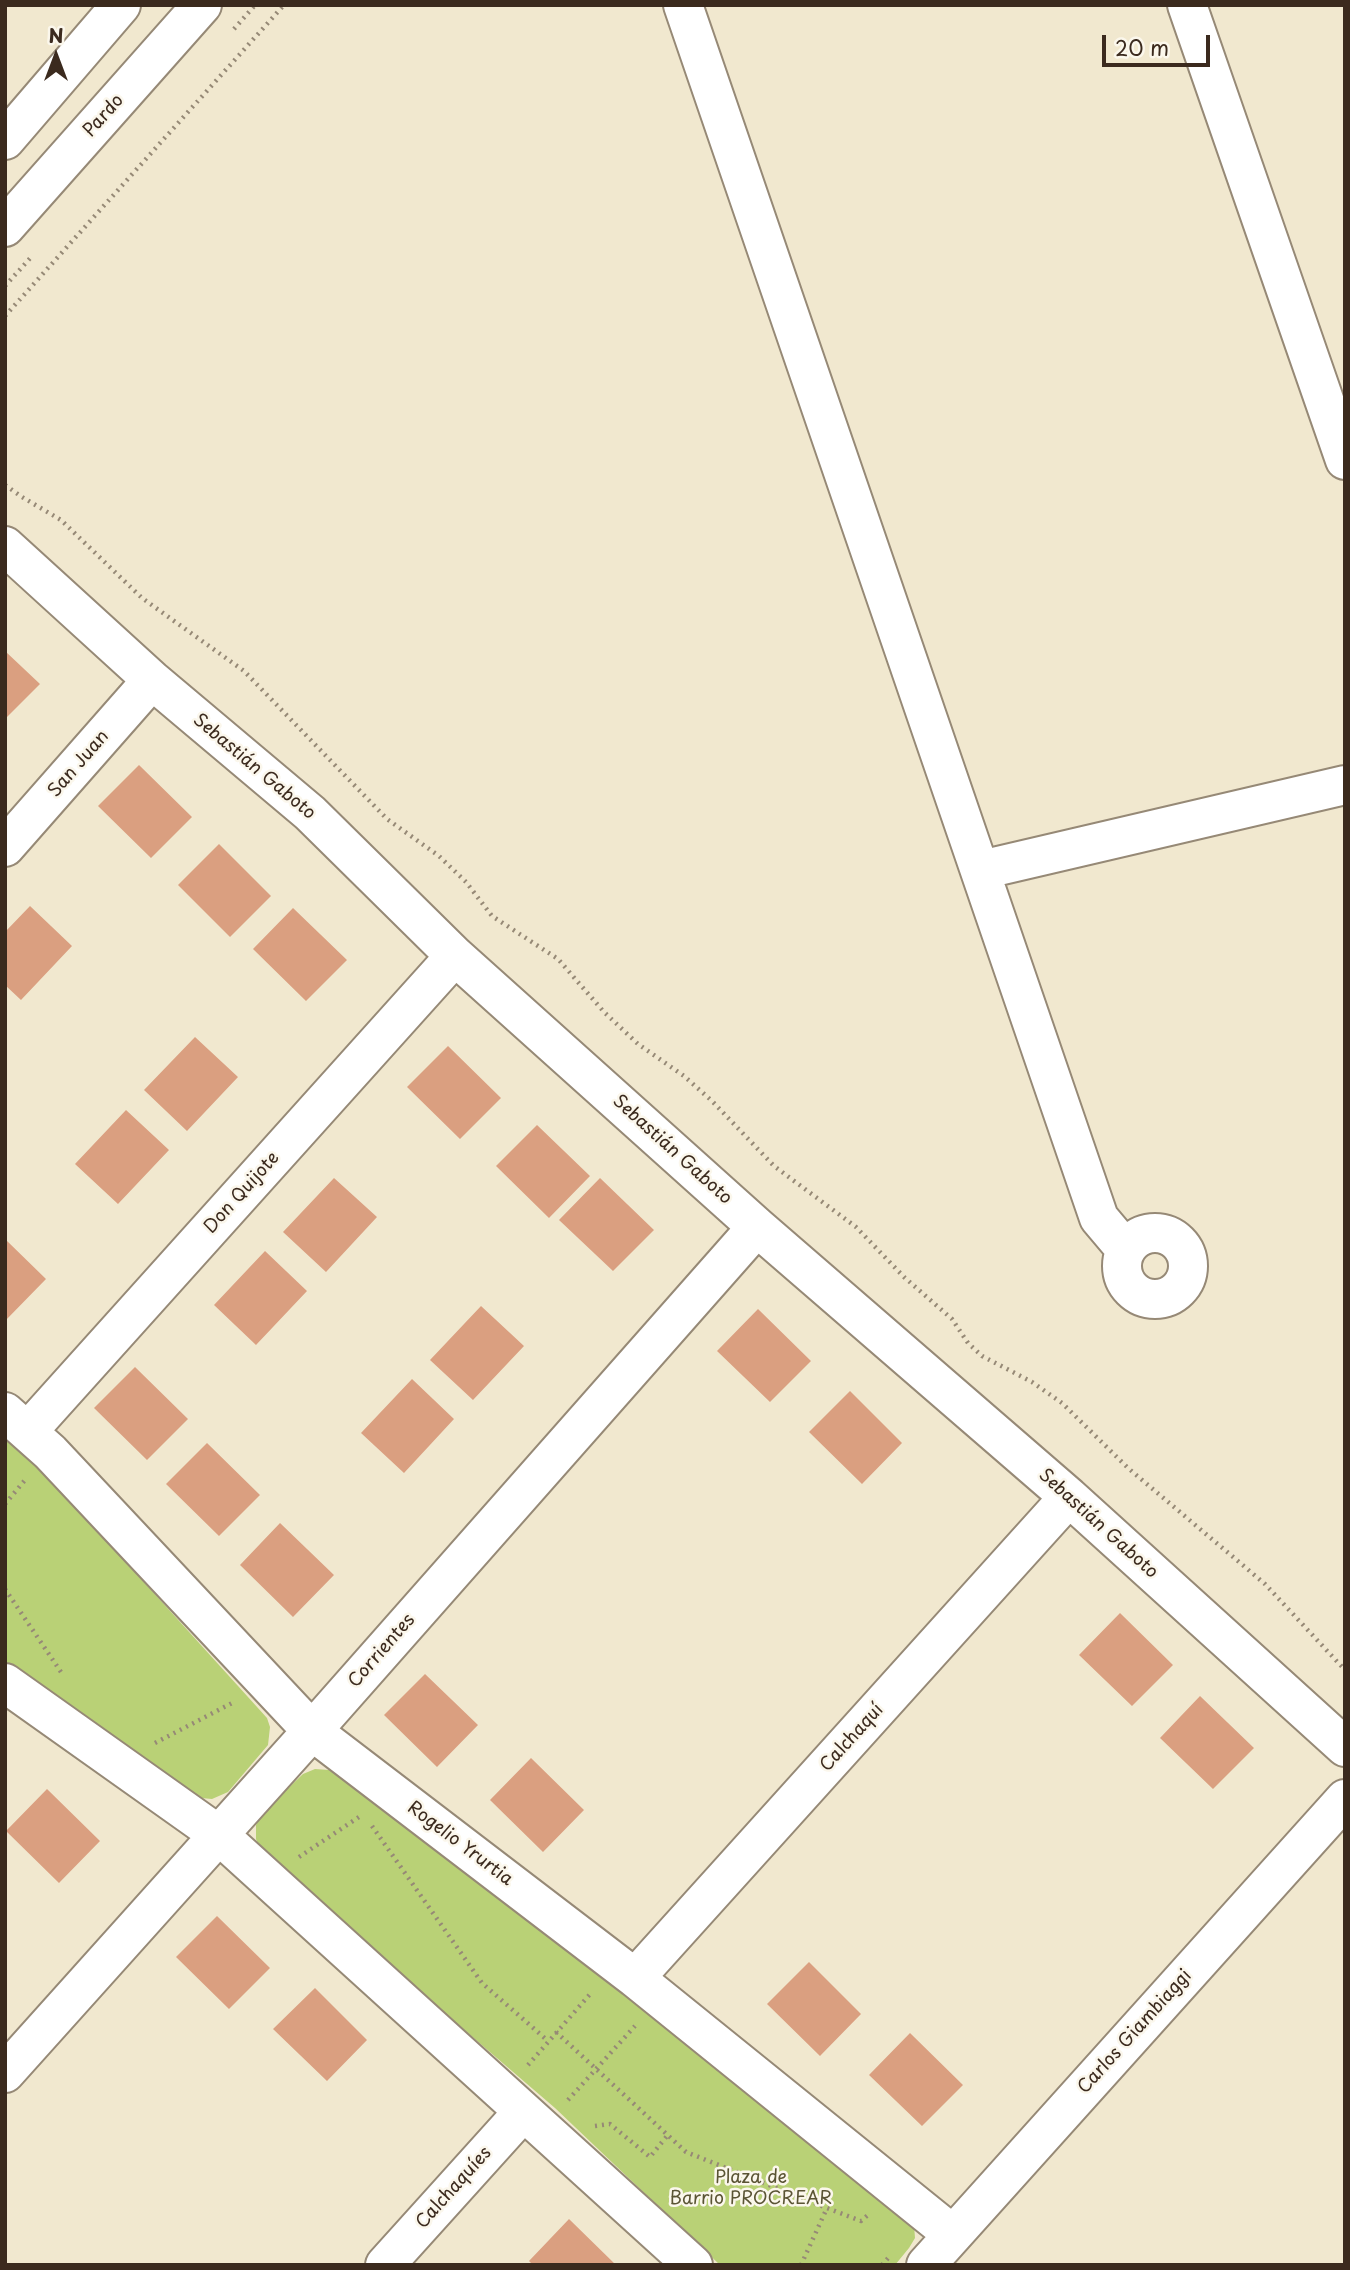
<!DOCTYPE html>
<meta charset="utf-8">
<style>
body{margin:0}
#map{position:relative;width:1350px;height:2270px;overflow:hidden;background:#f1e8cf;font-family:"Playpen Sans",sans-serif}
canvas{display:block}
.frame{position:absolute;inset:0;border:7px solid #3b2a1e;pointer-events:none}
.north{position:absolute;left:21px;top:21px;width:70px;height:70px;-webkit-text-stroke:5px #fbf7ec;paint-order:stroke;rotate:0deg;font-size:19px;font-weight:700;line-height:28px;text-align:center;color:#3b2a1e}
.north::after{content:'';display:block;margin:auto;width:24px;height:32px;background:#3b2a1e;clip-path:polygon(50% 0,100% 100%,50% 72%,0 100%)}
.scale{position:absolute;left:1102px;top:35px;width:108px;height:32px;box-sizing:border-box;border:4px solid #3b2a1e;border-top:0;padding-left:9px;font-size:21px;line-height:24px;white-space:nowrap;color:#3b2a1e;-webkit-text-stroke:5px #fbf7ec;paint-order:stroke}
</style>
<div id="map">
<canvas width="1350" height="2270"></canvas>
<div class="frame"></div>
<div class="north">N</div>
<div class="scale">20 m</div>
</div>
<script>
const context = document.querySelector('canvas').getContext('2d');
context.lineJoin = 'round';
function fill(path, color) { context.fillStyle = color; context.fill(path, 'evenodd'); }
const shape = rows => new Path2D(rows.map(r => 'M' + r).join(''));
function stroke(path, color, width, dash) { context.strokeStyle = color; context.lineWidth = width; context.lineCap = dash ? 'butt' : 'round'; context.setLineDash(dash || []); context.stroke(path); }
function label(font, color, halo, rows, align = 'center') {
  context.font = font + ' "Playpen Sans",sans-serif'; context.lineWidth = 5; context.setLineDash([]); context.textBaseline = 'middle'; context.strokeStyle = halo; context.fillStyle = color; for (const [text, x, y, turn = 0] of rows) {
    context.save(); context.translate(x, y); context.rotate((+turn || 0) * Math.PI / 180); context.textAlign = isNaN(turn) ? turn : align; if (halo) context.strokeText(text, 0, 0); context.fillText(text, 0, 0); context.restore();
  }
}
const green = shape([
 [5,1434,17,1442,267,1718,270,1727,268,1745,228,1792,212,1799,201,1798,190,1794,5,1663],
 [315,1769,329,1770,340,1778,603,1973,914,2225,915,2238,909,2248,895,2265,720,2265,555,2108,269,1862,261,1852,256,1839,256,1825,263,1812,303,1774]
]);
const building = shape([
 [5,651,40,684,5,719],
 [139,765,192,817,151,858,98,806],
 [219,844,271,896,230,937,178,885],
 [30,906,72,946,21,1000,5,985,5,932],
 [293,908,347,960,306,1001,253,949],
 [195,1037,238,1077,187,1131,144,1090],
 [448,1046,501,1098,460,1139,407,1087],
 [126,1110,169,1150,118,1204,75,1164],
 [537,1125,590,1176,549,1218,496,1166],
 [334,1178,377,1217,326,1272,283,1232],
 [600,1178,654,1230,613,1271,559,1220],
 [5,1239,46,1279,5,1321],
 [265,1251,307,1291,256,1345,214,1305],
 [481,1306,524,1346,473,1400,430,1360],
 [758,1309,811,1361,770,1402,717,1351],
 [135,1367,188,1419,147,1460,94,1408],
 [412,1379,454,1419,404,1473,361,1433],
 [850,1391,902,1443,862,1484,809,1432],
 [207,1443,260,1495,219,1536,166,1484],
 [280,1523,334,1575,293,1617,240,1565],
 [1120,1613,1173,1665,1132,1706,1079,1655],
 [425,1674,478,1725,437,1767,384,1715],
 [1200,1696,1254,1748,1213,1789,1160,1738],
 [531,1758,584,1810,543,1852,490,1800],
 [47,1789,100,1841,59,1883,6,1831],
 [217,1916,270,1968,229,2009,176,1957],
 [809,1962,861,2014,820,2056,767,2004],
 [315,1988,367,2040,327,2081,273,2029],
 [910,2033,963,2085,922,2126,869,2075],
 [569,2219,616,2265,533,2265,529,2261]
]);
const path = shape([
 [234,29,255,5],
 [5,286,33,255],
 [5,316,284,5],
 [5,485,22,497,61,520,142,598,244,671,387,819,439,856,466,882,492,916,558,959,604,1012,638,1044,684,1076,712,1101,774,1166,856,1227,904,1277,952,1319,968,1343,982,1356,1032,1382,1062,1403,1128,1468,1265,1584,1345,1670],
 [5,1504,25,1480],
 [5,1589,63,1675],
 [155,1743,234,1702],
 [372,1826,482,1983,548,2041],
 [299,1857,362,1815],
 [556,2032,686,2152,827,2208],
 [528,2065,592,1992],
 [568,2100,635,2026],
 [595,2126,610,2124,650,2157,667,2136],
 [801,2265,827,2208,861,2221,868,2215],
 [882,2265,889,2257]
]);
const minor = shape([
 [683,5,1099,1218,1126,1250],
 [1187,5,1345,460],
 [5,140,121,5],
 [5,227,202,5],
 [5,546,152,680,310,813,455,956,757,1227,1069,1497,1345,1747],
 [5,847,152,680],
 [981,870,1345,785],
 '1122 1266a33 33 0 1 1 66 0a33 33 0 1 1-66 0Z',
 [5,1412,50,1452,312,1731,635,1978,952,2234],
 [28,1431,455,956],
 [5,1683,219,1835,693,2265],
 [635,1978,1069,1497],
 [5,2073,312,1731,757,1227],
 [385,2265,523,2112],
 [926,2265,1345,1799]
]);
const streetNames = [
 ["Pardo",104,116,-48],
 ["San Juan",79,764,-49],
 ["Sebastián Gaboto",254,767,40],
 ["Sebastián Gaboto",672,1150,42],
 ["Don Quijote",242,1193,-48],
 ["Sebastián Gaboto",1098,1524,42],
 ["Corrientes",382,1651,-49],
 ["Calchaquí",852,1738,-48],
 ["Rogelio Yrurtia",460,1844,37],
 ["Carlos Giambiaggi",1135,2032,-48],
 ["Calchaquíes",454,2188,-48]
];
const parkNames = [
 ["Plaza de",751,2178],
 ["Barrio PROCREAR",751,2199]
];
fill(green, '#b9d176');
fill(building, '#da9f80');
stroke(minor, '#968976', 42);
stroke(path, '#968976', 4.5, [2, 5]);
stroke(minor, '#fff', 38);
label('18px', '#3b2a1e', '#fbf7ec', streetNames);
label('18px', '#5a5434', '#fbf7ec', parkNames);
</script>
